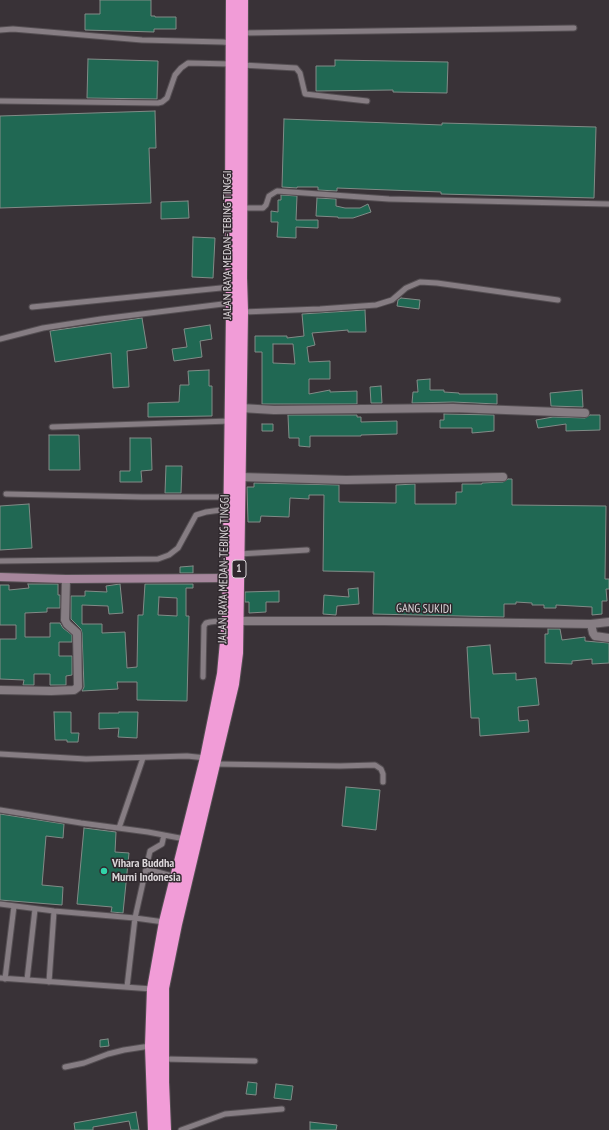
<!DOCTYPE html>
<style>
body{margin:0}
canvas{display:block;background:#393237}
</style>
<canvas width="609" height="1130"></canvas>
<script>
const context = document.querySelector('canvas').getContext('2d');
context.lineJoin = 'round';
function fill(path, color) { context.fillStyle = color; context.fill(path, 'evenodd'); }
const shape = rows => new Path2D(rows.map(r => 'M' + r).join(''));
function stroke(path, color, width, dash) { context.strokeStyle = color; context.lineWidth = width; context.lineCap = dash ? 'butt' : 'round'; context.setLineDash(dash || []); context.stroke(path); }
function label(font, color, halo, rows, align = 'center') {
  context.font = font + ' "PT Sans Narrow",sans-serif'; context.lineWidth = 3; context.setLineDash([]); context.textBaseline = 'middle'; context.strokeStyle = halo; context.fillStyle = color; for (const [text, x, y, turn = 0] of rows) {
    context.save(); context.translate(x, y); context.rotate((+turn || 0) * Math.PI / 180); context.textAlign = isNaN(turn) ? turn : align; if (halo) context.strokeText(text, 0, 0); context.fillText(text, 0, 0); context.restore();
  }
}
const building = shape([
 [100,0,151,0,151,16,155,16,155,17,176,17,176,29,154,29,154,32,85,30,85,14,100,14,100,0],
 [88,59,158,61,157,99,87,98,88,59],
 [335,60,448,62,447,93,393,92,393,90,316,91,316,66,335,66,335,60],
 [155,111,156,148,149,148,151,203,0,208,0,116,155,111],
 [284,119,442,125,442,123,596,127,594,198,441,194,441,192,337,188,337,191,318,190,318,187,297,187,297,188,282,187,284,119],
 [281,195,297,196,296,220,318,220,318,228,296,227,296,238,277,237,278,222,271,222,271,211,278,212,278,200,281,200,281,195],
 [317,198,336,199,336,206,345,208,360,208,368,204,371,212,353,218,338,218,338,217,316,216,317,198],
 [188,201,189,218,161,219,161,202,188,201],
 [193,237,215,238,213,278,192,277,193,237],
 [401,298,420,300,419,309,397,306,398,300,401,298],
 [365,310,366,332,348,332,348,330,312,333,315,345,307,347,309,362,330,361,330,379,309,379,309,394,330,390,330,392,357,391,357,404,262,404,262,352,255,352,255,336,287,336,287,338,304,336,302,314,365,310],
 [273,344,293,344,295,364,273,363,273,344],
 [142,318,147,348,127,351,129,387,113,388,111,353,55,362,50,331,142,318],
 [210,325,212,339,200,341,202,357,174,361,172,349,187,347,184,329,210,325],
 [209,370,209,386,212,386,212,416,148,417,148,403,179,402,180,385,189,385,188,371,209,370],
 [430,379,430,390,444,390,444,392,459,393,459,394,497,394,497,404,453,402,412,403,413,392,418,392,417,380,430,379],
 [381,386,382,403,371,403,370,387,381,386],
 [582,390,583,407,551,406,550,393,582,390],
 [444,414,494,415,494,431,472,433,472,428,440,428,440,420,444,420,444,414],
 [288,415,357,415,357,417,361,417,361,422,397,421,397,434,361,435,361,436,310,436,310,447,299,446,299,438,289,438,288,415],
 [590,415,600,415,600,430,566,431,566,424,538,428,536,420,553,417,585,418,590,415],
 [262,424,273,424,273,431,262,431,262,424],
 [49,435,79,435,80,470,49,470,49,435],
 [130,438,151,438,152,470,141,471,142,482,120,482,120,471,130,471,130,438],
 [166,466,182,466,181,493,165,493,166,466],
 [508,479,512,479,512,505,606,506,605,579,609,579,609,589,606,589,607,601,602,601,602,614,592,615,592,607,556,605,556,608,544,608,544,605,532,605,532,603,516,602,516,604,504,604,504,617,373,614,374,572,323,571,324,495,309,495,309,499,290,498,289,517,261,516,260,522,248,522,247,487,254,487,254,483,339,485,339,502,396,503,396,485,415,484,415,504,456,504,456,492,462,492,462,484,482,484,482,483,503,482,508,479],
 [29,504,32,548,0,550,0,506,29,504],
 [193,566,193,573,180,573,180,567,193,566],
 [28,584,58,584,58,595,60,595,60,608,47,608,47,612,25,613,25,637,50,637,50,623,60,623,63,628,72,635,72,642,59,642,59,656,72,656,72,675,66,676,66,685,50,685,50,674,34,674,34,685,23,685,24,680,0,679,0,639,16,639,16,625,0,625,0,585,9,585,9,590,29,588,28,584],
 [120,584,123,613,109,614,108,606,82,605,82,624,102,624,102,633,125,632,127,668,137,667,138,615,143,615,145,584,193,584,193,588,186,588,186,616,189,616,187,701,137,700,137,682,117,682,118,689,82,691,84,687,82,633,81,629,71,619,71,596,85,596,85,591,107,592,106,586,120,584],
 [159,597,177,598,177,616,158,615,159,597],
 [358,588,359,604,337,606,336,615,323,614,324,595,349,597,348,589,358,588],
 [279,591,279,602,266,602,266,612,249,613,249,602,245,602,245,592,279,591],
 [548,629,560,629,562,640,585,637,585,641,609,643,609,663,592,664,592,659,572,661,572,664,545,663,545,634,548,634,548,629],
 [490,645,493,674,516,673,516,680,536,678,539,705,518,707,519,721,528,720,529,732,480,736,479,718,471,718,467,647,490,645],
 [54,712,71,712,71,733,79,733,78,742,67,742,67,740,55,740,54,712],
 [119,712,138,712,137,738,118,737,119,728,99,729,99,713,119,713,119,712],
 [346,787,380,790,376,830,342,826,346,787],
 [0,814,64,824,63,838,46,836,42,885,63,887,62,905,0,900,0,814],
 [84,828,116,832,115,852,129,853,123,913,111,912,112,907,77,904,84,828],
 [108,1039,109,1046,100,1047,100,1040,108,1039],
 [248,1082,257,1083,256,1095,246,1094,248,1082],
 [276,1084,293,1086,291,1100,274,1098,276,1084],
 [136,1112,139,1130,131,1130,129,1121,93,1127,93,1130,75,1130,74,1123,136,1112],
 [310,1122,337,1125,336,1130,310,1130,310,1122]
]);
const lane = shape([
 [0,30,13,29,142,40,223,42,232,43],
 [243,33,574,28],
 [242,65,296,68,300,73,305,94,367,101],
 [0,101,158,103,162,102,167,98,175,75,181,68,188,63,231,64],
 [242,208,263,208,266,205,269,196,277,191,389,199,609,204],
 [32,307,231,287],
 [243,312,320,309,376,305,392,300,406,288,420,282,437,283,558,300],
 [0,339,43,328,101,319,231,303],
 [52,427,230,421],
 [6,494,142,497,229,497],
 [239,554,307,550],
 [0,561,158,559,169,555,178,548,196,515,206,512,221,510,229,511],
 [203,677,204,626,206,623,210,622,228,620],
 [0,754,86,759,187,756,206,758],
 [215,764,340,766,375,765,381,769,383,774,383,782],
 [0,810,81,823,148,832,185,839],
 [119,828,143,758],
 [146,869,176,877],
 [0,904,54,911,135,918,150,851,162,844,164,835],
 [0,978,152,989],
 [5,979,14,906],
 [27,980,35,909],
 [49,982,54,911],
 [127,987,135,918,164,922],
 [164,1059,255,1061],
 [65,1067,84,1063,108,1054,124,1050,150,1046],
 [181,1130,225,1114,282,1109]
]);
const street = shape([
 [241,408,274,410,453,408,585,413],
 [240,477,346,480,503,477],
 [238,621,383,621,591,624,609,622],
 [591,624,593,633,595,636,609,638],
 [0,690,51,691,74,690,78,687,77,633,67,624,65,620,66,579]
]);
const secondary = shape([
 [0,577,66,579,228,578]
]);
const highway = shape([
 [154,1130,151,1046,153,989,165,922,206,758,223,674,228,620,232,313,231,204,232,0],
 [165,1130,163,1082,163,988,176,924,233,684,237,653,242,312,241,278,242,0]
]);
const markers = [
 [104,871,4,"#31d4a9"]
];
const shields = [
 [239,569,14]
];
const shieldNames = [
 ["1",239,569]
];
const streetNames = [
 ["JALAN RAYA MEDAN-TEBING TINGGI",228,245,-90],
 ["JALAN RAYA MEDAN-TEBING TINGGI",224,569,-89],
 ["GANG SUKIDI",424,609,1]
];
const poiNames = [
 ["Vihara Buddha",112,864],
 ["Murni Indonesia",112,878]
];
fill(building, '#206853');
stroke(building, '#818b87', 1);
stroke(lane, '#554f53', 7);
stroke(street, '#554f53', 10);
stroke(secondary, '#554f53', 10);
stroke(highway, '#554f53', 14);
stroke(lane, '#867d83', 5);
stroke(street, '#867d83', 8);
stroke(secondary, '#a6869c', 8);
stroke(highway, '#f19cd7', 12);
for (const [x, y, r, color] of markers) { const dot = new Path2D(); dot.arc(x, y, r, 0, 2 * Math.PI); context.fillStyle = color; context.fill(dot); stroke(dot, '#2f282d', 1.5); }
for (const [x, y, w] of shields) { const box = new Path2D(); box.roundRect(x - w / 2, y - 9, w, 18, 3); context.fillStyle = '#2f282d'; context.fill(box); stroke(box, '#dcd7da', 1); }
label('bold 11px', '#dcd7da', null, shieldNames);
label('12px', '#dcd7da', '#2f282d', streetNames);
label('bold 12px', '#dcd7da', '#2f282d', poiNames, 'left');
</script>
